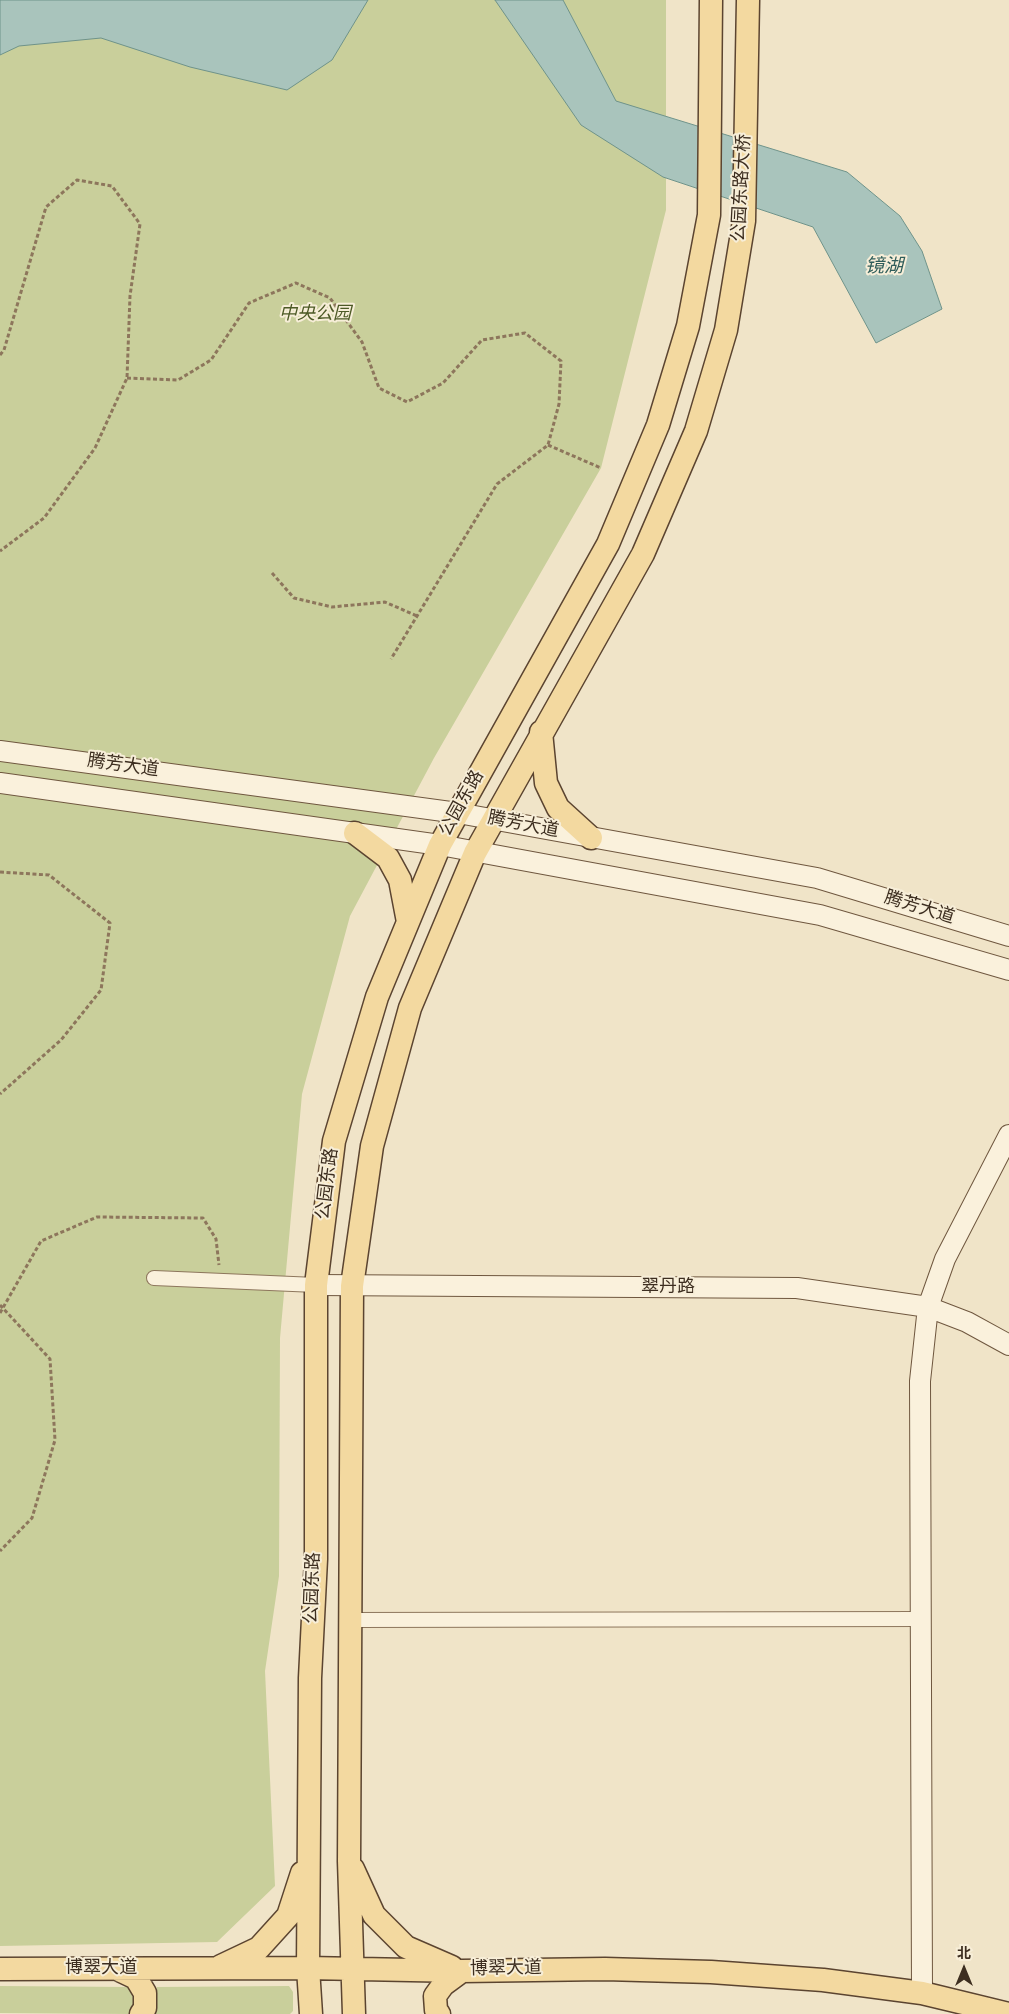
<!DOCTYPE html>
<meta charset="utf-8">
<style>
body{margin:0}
#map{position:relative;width:1009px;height:2014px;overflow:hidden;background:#f0e4c8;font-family:Spectral,"Noto Sans SC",serif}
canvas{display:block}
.north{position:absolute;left:939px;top:1944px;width:50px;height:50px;-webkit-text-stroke:4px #f7eed8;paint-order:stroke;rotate:0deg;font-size:14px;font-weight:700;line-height:20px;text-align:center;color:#3d2e20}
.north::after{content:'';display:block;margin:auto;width:18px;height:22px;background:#3d2e20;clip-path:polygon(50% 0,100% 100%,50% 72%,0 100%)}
</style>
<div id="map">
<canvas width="1009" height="2014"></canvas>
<div class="north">北</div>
</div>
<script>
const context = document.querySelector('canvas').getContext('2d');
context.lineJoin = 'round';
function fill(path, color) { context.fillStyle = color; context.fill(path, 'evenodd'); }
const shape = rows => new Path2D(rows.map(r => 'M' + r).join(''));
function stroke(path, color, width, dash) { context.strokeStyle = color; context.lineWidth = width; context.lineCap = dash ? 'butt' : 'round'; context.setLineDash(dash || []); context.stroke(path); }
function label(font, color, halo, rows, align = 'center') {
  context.font = font + ' Spectral,"Noto Sans SC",serif'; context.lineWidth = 4; context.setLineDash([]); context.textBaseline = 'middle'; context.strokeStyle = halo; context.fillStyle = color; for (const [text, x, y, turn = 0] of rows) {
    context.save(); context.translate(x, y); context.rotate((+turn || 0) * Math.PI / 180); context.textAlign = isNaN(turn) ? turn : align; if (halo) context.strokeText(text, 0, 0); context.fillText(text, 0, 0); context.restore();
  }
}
const green = shape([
 [0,0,666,0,666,210,601,468,434,758,350,916,302,1094,280,1338,279,1576,265,1671,275,1886,217,1942,0,1946],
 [0,1986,129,1987,137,1994,137,2005,129,2014,0,2013],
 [289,1986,293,1992,293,2011,290,2014,156,2014,154,2012,154,1991,157,1987]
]);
const water = shape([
 [0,0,368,0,332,60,287,90,190,67,101,38,19,46,0,55,0,0],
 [495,0,563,0,616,101,847,172,900,216,922,251,942,309,876,343,813,227,663,177,581,125,495,0]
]);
const path = shape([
 [0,355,4,350,46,207,77,180,112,186,140,224,130,296,127,378,95,448,44,518,0,551],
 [127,378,178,380,211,360,249,303,296,283,330,298,362,342,379,388,407,402,443,383,482,340,525,333,561,361,559,404,548,445,497,484,391,659],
 [548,445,601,468],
 [272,573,294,598,332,607,385,602,417,616],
 [0,872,49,875,110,923,101,990,61,1040,0,1094],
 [0,1305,50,1359,55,1440,32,1518,0,1551],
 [0,1313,41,1241,97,1217,203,1218,216,1239,219,1265]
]);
const street = shape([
 [154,1278,316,1285],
 [351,1620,921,1619]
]);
const secondary = shape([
 [0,751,458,813,817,878,1009,936],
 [0,783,440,845,820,915,1009,970],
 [316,1285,797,1288,928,1307,967,1322,1009,1345],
 [922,1993,920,1381,928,1307,945,1259,1009,1135]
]);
const primary = shape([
 [541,732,546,783,558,808,591,838],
 [355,833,388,858,400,880,408,922],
 [353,1869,374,1915,406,1947,452,1967],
 [221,1966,259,1948,288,1916,302,1873],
 [0,1969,308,1968,462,1971,605,1969,711,1972,823,1980,922,1993,1009,2014],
 [117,1969,136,1978,145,1993,145,2008,141,2014],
 [311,2014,308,1968,310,1678,316,1559,316,1285,334,1141,377,997,440,845,608,544,658,425,688,326,709,215,711,0],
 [354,2014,349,1861,352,1286,372,1146,410,1008,475,853,643,554,696,431,726,330,744,221,748,0],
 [439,2014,436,2010,435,1996,443,1985,462,1971]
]);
const streetNames = [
 ["公园东路大桥",743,188,-87],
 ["腾芳大道",123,767,8],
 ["公园东路",463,804,-61],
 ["腾芳大道",523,826,11],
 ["腾芳大道",919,909,17],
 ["公园东路",329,1184,-83],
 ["翠丹路",668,1288],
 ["公园东路",314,1588,-88],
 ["博翠大道",101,1969],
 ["博翠大道",506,1970,-1]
];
const parkNames = [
 ["中央公园",315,315]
];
const waterNames = [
 ["镜湖",884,268]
];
fill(green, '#c9cf9b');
fill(water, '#a9c4bc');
stroke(water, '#6f938a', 1);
stroke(street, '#8d765c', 16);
stroke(secondary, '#6f573f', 22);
stroke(primary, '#5b4430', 25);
stroke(path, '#8d765c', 3, [4, 2.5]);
stroke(street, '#faf1dc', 14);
stroke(secondary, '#faf1dc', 20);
stroke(primary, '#f3d9a0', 22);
label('18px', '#3d2e20', '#f7eed8', streetNames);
label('italic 18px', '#4d5a26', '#f7eed8', parkNames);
label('italic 19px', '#2f5d5a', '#f7eed8', waterNames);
</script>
